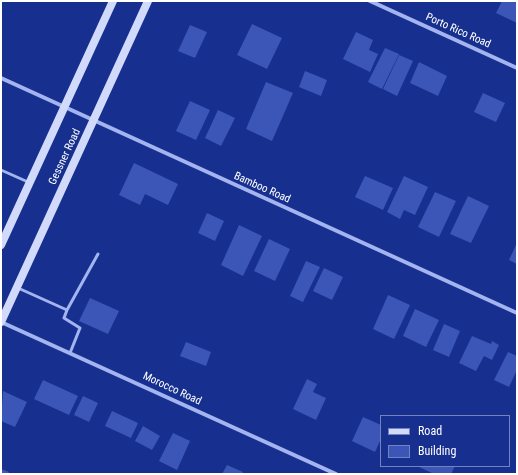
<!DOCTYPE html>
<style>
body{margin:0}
#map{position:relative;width:518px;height:475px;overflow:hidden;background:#17308f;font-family:"Roboto Condensed",sans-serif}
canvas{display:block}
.frame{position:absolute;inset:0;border:2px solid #fff;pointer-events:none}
.legend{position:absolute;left:380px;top:415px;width:130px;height:52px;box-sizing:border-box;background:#17308f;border:1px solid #7483bc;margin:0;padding:5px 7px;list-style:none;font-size:12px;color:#fff}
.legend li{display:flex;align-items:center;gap:8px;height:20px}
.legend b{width:20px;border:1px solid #7483bc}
</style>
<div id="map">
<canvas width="518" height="475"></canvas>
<div class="frame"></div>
<ul class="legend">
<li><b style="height:5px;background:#d1dafb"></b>Road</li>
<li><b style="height:11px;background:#3b56b6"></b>Building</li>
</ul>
</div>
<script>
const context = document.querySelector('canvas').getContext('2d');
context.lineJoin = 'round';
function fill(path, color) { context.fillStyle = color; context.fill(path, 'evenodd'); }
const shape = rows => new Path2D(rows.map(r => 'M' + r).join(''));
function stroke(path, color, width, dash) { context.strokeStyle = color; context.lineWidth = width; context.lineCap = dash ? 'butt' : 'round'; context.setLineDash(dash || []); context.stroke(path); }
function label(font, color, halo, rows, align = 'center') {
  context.font = font + ' "Roboto Condensed",sans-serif'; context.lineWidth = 3; context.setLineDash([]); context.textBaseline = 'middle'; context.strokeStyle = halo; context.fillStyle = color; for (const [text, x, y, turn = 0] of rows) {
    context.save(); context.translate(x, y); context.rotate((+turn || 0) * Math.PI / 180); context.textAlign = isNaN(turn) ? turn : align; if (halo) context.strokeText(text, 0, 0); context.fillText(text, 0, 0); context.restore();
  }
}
const building = shape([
 [502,1,517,1,517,23,496,13],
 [252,24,282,38,267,69,237,55],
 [190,25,207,32,195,58,178,51],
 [356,32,373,40,369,50,378,54,370,72,343,59],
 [385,48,399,54,382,89,368,82],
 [399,55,413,61,397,96,383,89],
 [419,62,447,76,438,96,410,83],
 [305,71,327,80,321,96,299,87],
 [266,82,293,93,272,141,246,129],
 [483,93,505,103,496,122,474,112],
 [190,101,210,110,196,140,176,131],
 [218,110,235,118,221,146,205,138],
 [134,163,178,184,168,205,145,194,140,205,119,195],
 [365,176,393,188,383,210,355,197],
 [404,176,428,187,415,215,404,210,400,219,387,212],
 [435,192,456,201,439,237,418,227],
 [468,196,489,206,471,243,450,234],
 [207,213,224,221,215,241,198,233],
 [239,225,262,236,243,276,221,265],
 [269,239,290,249,275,281,254,271],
 [517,243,517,264,509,260],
 [306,261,320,267,303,302,290,296],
 [324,268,343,277,332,300,313,291],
 [388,295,410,305,394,339,373,329],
 [90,298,119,311,108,334,79,321],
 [415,309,439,320,426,347,403,336],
 [444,324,460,331,449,357,433,350],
 [472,336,491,344,492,341,499,345,492,360,484,356,476,371,459,363],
 [186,342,211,352,206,366,180,356],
 [508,352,517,356,517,370,509,387,494,380],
 [307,379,317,384,313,392,326,398,316,420,293,409],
 [43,380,78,396,69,415,34,399],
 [3,391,27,402,15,427,1,421],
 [83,396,98,403,89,422,74,415],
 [112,411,138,423,131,438,105,426],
 [363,417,381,425,381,439,375,452,352,441],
 [143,426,160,436,152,450,135,441],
 [173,433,190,441,177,470,159,461],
 [227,465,243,472,242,474,222,474],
 [417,466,455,466,451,474,434,474],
 [1,469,9,472,8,474,1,474]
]);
const lane = shape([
 [1,170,28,182],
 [18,288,67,310,64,318,80,328,70,353],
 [67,310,98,254]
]);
const street = shape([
 [370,1,517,68],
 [1,78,517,313],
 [1,322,336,474]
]);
const secondary = shape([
 [1,245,113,1],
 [1,322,148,1]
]);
const streetNames = [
 ["Porto Rico Road",458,31,24],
 ["Gessner Road",65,157,-65],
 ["Bamboo Road",262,188,24],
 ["Morocco Road",172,389,25]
];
fill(building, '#3b56b6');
stroke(lane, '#a3b4f0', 3);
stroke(street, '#a3b4f0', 4);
stroke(secondary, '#d1dafb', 8);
label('11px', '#fff', '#17308f', streetNames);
</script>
